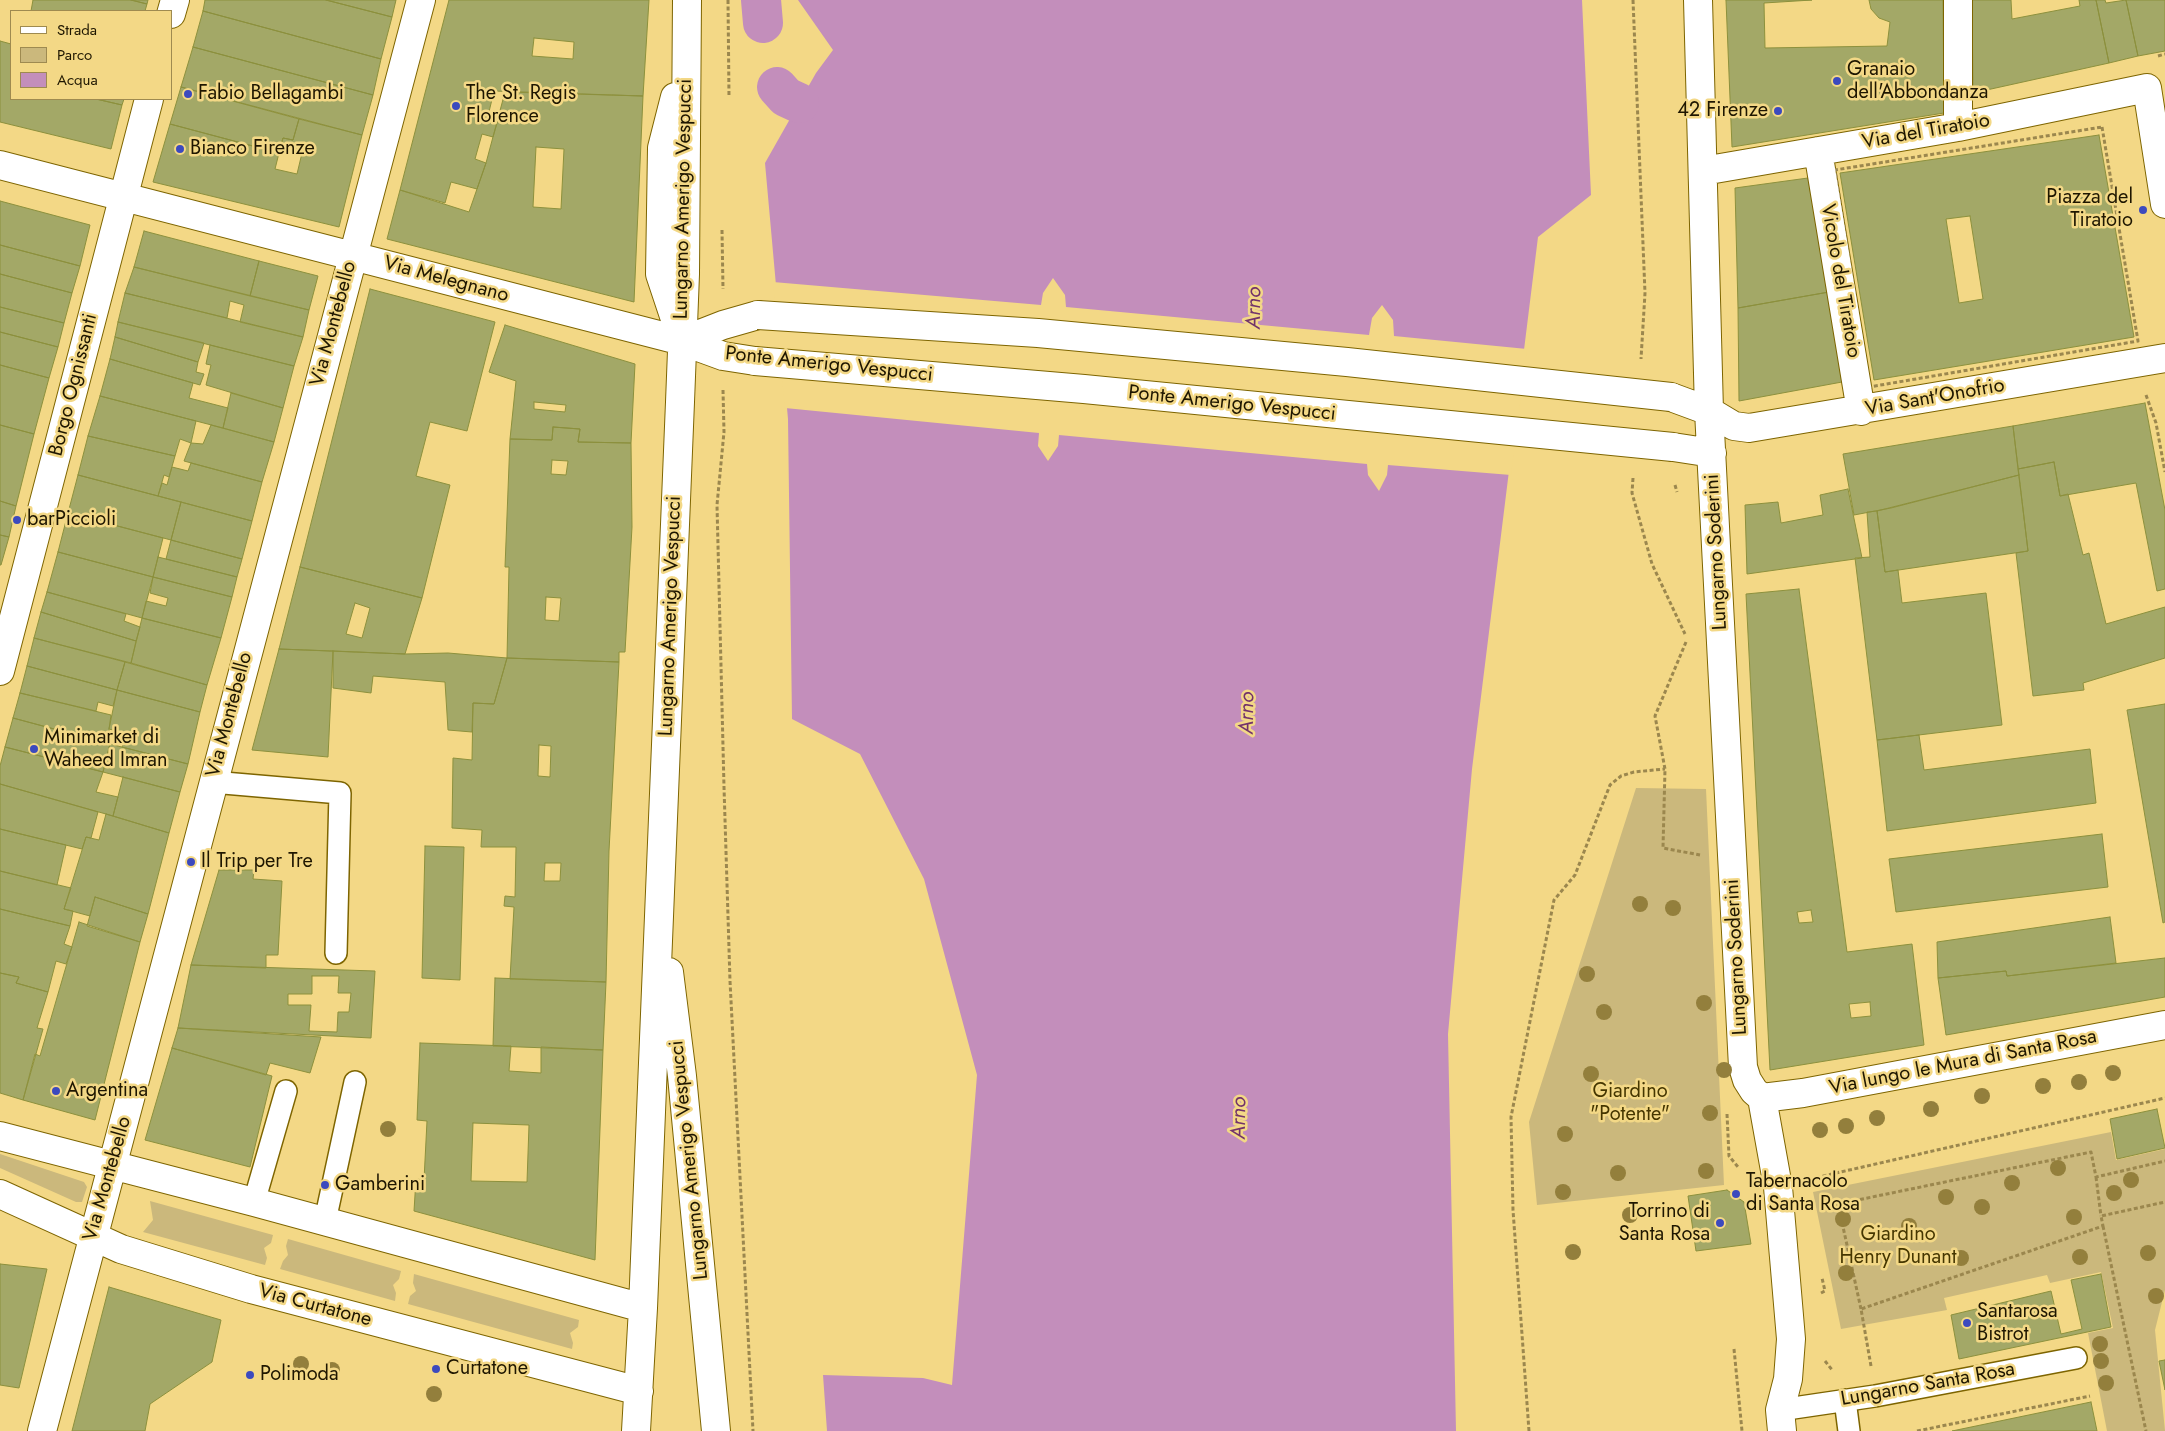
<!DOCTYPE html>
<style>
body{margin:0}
#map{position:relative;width:2165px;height:1431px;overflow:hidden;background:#f3d886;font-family:Jost,sans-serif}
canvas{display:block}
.legend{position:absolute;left:10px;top:10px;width:162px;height:90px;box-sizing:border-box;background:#f3d886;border:1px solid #9e8a50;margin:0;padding:6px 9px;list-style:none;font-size:15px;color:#1e1600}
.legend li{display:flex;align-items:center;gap:10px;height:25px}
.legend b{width:25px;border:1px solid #9e8a50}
</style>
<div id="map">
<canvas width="2165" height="1431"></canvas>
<ul class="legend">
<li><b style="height:6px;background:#fff"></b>Strada</li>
<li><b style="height:14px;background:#cbb87c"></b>Parco</li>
<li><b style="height:14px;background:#c38ebb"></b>Acqua</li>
</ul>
</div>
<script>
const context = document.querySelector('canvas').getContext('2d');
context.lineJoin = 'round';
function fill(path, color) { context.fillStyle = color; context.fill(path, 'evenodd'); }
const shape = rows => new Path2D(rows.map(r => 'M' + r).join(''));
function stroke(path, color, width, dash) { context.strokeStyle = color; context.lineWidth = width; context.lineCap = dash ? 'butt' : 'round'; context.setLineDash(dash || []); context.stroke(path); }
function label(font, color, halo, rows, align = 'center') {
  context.font = font + ' Jost,sans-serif'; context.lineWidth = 5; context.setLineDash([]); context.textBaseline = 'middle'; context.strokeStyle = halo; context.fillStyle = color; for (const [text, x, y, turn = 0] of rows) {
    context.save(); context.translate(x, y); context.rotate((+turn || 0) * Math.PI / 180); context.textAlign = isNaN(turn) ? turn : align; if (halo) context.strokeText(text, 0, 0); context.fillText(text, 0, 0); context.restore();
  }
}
const green = shape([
 [1636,788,1706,789,1724,1185,1537,1205,1529,1122],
 [2111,1132,2116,1160,2165,1149,2165,1290,2155,1330,2165,1431,2107,1431,2088,1333,2113,1328,2101,1272,2050,1283,2047,1275,1944,1298,1947,1310,1841,1329,1813,1192],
 [0,1154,84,1182,87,1187,82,1202,76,1202,0,1168],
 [150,1201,273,1235,271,1243,264,1248,267,1258,265,1265,143,1232,153,1220],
 [288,1239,401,1271,399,1279,393,1285,396,1293,395,1301,280,1269,283,1261,288,1255,286,1246],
 [414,1274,579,1320,578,1327,570,1333,573,1343,572,1349,408,1304,410,1296,416,1291,413,1283]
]);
const water = shape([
 [798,0,1582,0,1591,195,1538,237,1472,769,1448,1034,1456,1431,827,1431,823,1375,923,1378,952,1385,977,1075,924,879,860,754,792,719,788,419,765,163,816,73,833,50]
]);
const pier = shape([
 [1053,278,1065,295,1066,307,1369,335,1372,318,1382,305,1393,320,1394,336,1527,349,1511,475,1388,465,1387,475,1379,491,1368,475,1367,464,1059,435,1058,446,1048,461,1038,446,1039,433,785,408,773,282,1041,305,1043,293]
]);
const canal = shape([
 [761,0,763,23],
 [777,87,786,97,799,103]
]);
const building = shape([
 [33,0,131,0,147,4,145,11,31,11,33,0],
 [131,0,148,0,147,4,131,0],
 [205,0,326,0,392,17,381,59,203,11,205,0],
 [326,0,396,0,392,17,326,0],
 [449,0,649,0,643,96,494,91,488,116,498,120,493,137,482,134,475,159,486,163,477,189,451,182,445,203,400,190,449,0],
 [534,38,574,42,573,59,532,56,534,38],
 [1726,0,1812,0,1764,3,1765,48,1887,46,1890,22,1879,18,1871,9,1869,0,1943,0,1944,113,1732,147,1726,0],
 [1972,0,2011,0,2012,19,2080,6,2079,0,2096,0,2109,63,1973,93,1972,0],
 [2096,0,2105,0,2106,3,2126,0,2138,56,2109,63,2096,0],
 [2126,0,2165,0,2165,51,2138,56,2126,0],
 [203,11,381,59,373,95,193,47,203,11],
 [0,41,11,44,11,99,96,99,122,105,111,149,0,122,0,41],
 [193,47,373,95,362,135,181,87,193,47],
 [181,87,299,119,293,140,283,138,279,153,170,124,181,87],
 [505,92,643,96,634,302,387,239,400,190,469,212,486,163,505,92],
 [536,147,564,149,561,209,533,207,536,147],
 [96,99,124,99,122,105,96,99],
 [299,119,362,135,339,227,153,182,170,124,279,153,275,169,297,174,302,153,280,148,283,138,293,140,299,119],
 [2099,135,2134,337,1874,380,1840,173,2099,135],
 [1970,216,1983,299,1959,303,1946,219,1970,216],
 [1808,178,1829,292,1738,308,1735,188,1808,178],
 [0,201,90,225,80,266,0,245,0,201],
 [144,231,259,261,250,296,134,267,144,231],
 [0,245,80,266,72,293,0,274,0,245],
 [259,261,318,276,309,310,250,296,259,261],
 [134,267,309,310,303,337,240,322,244,305,230,301,227,318,125,293,134,267],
 [0,274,72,293,64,323,0,307,0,274],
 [370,289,495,322,467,431,430,422,416,476,450,485,422,598,300,567,370,289],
 [1829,292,1842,382,1739,401,1738,308,1829,292],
 [125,293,303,337,294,366,118,322,125,293],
 [0,307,64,323,58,347,0,332,0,307],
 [118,322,204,343,198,362,115,337,118,322],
 [505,325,635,364,631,443,578,442,580,429,553,427,552,440,510,439,516,381,489,372,505,325],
 [534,402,566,405,565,412,534,409,534,402],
 [0,332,58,347,49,378,0,365,0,332],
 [115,337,198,362,196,372,204,374,200,385,110,359,115,337],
 [210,345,294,366,283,408,206,385,211,365,206,364,210,345],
 [110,359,193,383,189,398,228,408,223,428,100,396,110,359],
 [0,365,49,378,34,434,0,425,0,365],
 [231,393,283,408,274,442,223,428,231,393],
 [100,396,196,421,191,443,180,439,175,456,88,436,100,396],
 [2145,403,2165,510,2165,589,2157,591,2136,483,2060,496,2054,462,2018,469,2013,426,2145,403],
 [0,425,34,434,16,506,0,501,0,425],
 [211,425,274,442,262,482,184,461,191,443,203,444,211,425],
 [2013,426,2019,475,1891,508,1854,515,1843,454,2013,426],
 [553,427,580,429,578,442,631,443,632,527,625,652,619,652,619,662,507,658,509,567,505,567,510,439,552,440,553,427],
 [552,460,568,461,566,475,551,474,552,460],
 [546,597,561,598,559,621,545,620,546,597],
 [88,436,175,456,169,477,164,475,158,496,78,475,88,436],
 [2054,462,2060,496,2068,494,2083,555,2089,553,2106,624,2165,607,2165,658,2083,683,2084,690,2033,696,2016,553,2028,551,2018,469,2054,462],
 [191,463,262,482,252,521,158,496,162,483,167,485,172,467,188,471,191,463],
 [78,475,181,502,171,540,68,513,78,475],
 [2019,475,2028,551,1885,572,1877,511,2019,475],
 [1848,489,1862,558,1747,574,1745,505,1778,502,1781,523,1823,515,1820,495,1848,489],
 [0,501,16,506,9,537,0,535,0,501],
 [181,502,252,521,242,559,171,540,181,502],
 [1877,511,1885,572,1898,570,1902,603,1986,593,2002,725,1877,740,1855,558,1870,557,1867,512,1877,511],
 [68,513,163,538,153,577,58,552,68,513],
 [0,535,9,537,1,565,0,565,0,535],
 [171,540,242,559,237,577,166,559,171,540],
 [58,552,153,577,142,618,47,592,58,552],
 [158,557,237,577,232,597,153,577,158,557],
 [300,567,422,598,405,654,279,649,300,567],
 [355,603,370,608,362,638,346,634,355,603],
 [153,577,232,597,221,638,142,618,146,601,166,606,168,598,150,593,153,577],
 [1799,589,1847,952,1912,944,1924,1045,1770,1070,1746,594,1799,589],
 [1811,910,1813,922,1799,923,1797,912,1811,910],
 [1870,1002,1871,1016,1851,1018,1849,1004,1870,1002],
 [47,592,126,614,124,621,140,627,136,641,41,612,47,592],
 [41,612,136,641,131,663,34,638,41,612],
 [142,618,221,638,207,685,131,663,142,618],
 [34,638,125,662,117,690,27,666,34,638],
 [279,649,333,651,328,757,252,750,279,649],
 [333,651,405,654,448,653,507,658,494,704,473,703,472,732,448,730,445,682,373,676,371,693,333,688,333,651],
 [507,658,619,662,609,851,606,982,510,979,514,907,504,906,505,896,515,897,516,847,481,847,482,830,452,828,453,758,472,760,473,703,494,704,507,658],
 [539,745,551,746,550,777,538,776,539,745],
 [545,863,561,863,560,881,544,881,545,863],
 [125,662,207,685,200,712,117,690,125,662],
 [27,666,117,690,113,706,98,702,96,711,20,693,27,666],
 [117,690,200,712,188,764,122,747,127,734,109,729,117,690],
 [20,693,111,715,109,729,110,744,13,718,20,693],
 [2165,704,2165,922,2163,923,2127,710,2165,704],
 [13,718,110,744,103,772,5,747,13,718],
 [1919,735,1924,770,2090,749,2096,803,1887,831,1877,740,1919,735],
 [110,744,188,764,180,792,103,772,110,744],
 [5,747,103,772,96,792,118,797,113,816,0,784,0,766,5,747],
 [123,777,180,792,169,833,113,816,123,777],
 [0,784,98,812,91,838,86,837,82,849,0,829,0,784],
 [106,814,169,833,148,914,95,897,90,916,64,909,86,837,99,840,106,814],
 [0,829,66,845,57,885,0,871,0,829],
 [2102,834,2108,887,1896,912,1889,859,2102,834],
 [425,846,464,847,460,980,422,978,425,846],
 [219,870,254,870,253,879,282,881,278,955,266,955,266,968,191,965,219,870],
 [0,871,71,888,64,909,73,911,70,926,0,909,0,871],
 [95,897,148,914,140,942,87,926,95,897],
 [0,909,70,926,64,944,72,947,66,964,56,961,48,992,16,983,19,977,0,973,0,909],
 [2110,917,2116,963,2007,976,2006,971,1938,978,1937,942,2110,917],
 [79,922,140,942,95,1120,23,1100,35,1054,40,1056,79,922],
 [2165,958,2165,997,1946,1035,1938,978,2006,971,2007,976,2165,958],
 [191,965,375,971,371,1038,178,1028,191,965],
 [312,976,339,976,338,993,351,993,349,1012,338,1012,337,1032,309,1031,311,1005,288,1005,288,994,312,994,312,976],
 [0,973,19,977,16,983,48,992,37,1028,43,1029,23,1100,0,1093,0,973],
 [495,978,606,982,603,1050,493,1046,495,978],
 [178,1028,321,1037,310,1073,270,1063,266,1075,172,1048,178,1028],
 [420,1043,511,1046,509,1071,541,1073,541,1047,603,1050,595,1260,414,1211,416,1179,424,1180,427,1121,417,1120,420,1043],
 [473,1123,529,1125,527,1182,471,1181,473,1123],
 [172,1048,272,1076,250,1167,145,1140,172,1048],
 [2157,1109,2165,1148,2117,1159,2110,1119,2157,1109],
 [1727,1190,1744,1202,1751,1244,1696,1251,1688,1196,1727,1190],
 [0,1264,47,1269,19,1388,0,1385,0,1264],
 [2101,1274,2111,1327,1959,1359,1951,1315,2051,1291,2061,1334,2082,1329,2071,1280,2101,1274],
 [109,1287,221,1320,212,1362,150,1404,145,1431,72,1431,109,1287],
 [2165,1360,2165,1390,2159,1361,2165,1360],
 [2091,1402,2097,1431,1952,1431,2091,1402]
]);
const path = shape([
 [728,0,729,97],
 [1633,0,1645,293,1641,359],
 [2158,56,2165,54],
 [2102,127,2138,341,1869,387,1835,170,2102,127],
 [722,230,723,289],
 [723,390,724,432,717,505,724,787,730,981,753,1431],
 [2146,395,2156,423,2165,472],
 [1633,478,1632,493,1652,564,1685,634],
 [1675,485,1677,492],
 [1686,642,1655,716,1665,769,1663,848,1700,855],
 [1727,1114,1729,1156,1738,1167],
 [2096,1177,2101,1216],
 [1810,1179,2165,1098],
 [2103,1226,2146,1431],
 [1821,1293,1825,1291,1822,1278],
 [1861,1309,1838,1204,2091,1152,2096,1177,2165,1161],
 [1734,1349,1742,1431],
 [1825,1361,1833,1371],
 [1871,1366,1861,1309,2103,1226,2101,1216,2165,1202],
 [1529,1431,1513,1210,1511,1117,1554,900,1575,875,1610,785,1621,776,1634,772,1665,769],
 [1917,1431,2090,1396]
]);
const service = shape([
 [212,782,340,793,336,953],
 [254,1202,286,1091],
 [325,1221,355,1082],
 [1845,1400,1849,1431],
 [1780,1410,1875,1396,2076,1358]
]);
const minor = shape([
 [1698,0,1709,411,1743,1067,1747,1080,1754,1091,1762,1098],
 [1958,0,1958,127],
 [171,14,175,0],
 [675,97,662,148,660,274,677,325],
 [1818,151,1861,411],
 [0,165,682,341,723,356,755,361],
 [1703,171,1958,127,2147,88,2165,204],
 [682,341,723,325,758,315],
 [1671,397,1709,411,1734,426,1749,428,2165,358],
 [1673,447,1712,453],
 [0,671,149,99],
 [669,972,682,1076,716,1431],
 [1762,1098,1803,1093,2165,1025],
 [1762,1098,1778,1187,1791,1339,1788,1379,1780,1410,1782,1431],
 [0,1136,254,1202,643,1308],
 [0,1194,121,1249,251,1289,639,1391],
 [42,1431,421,0],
 [636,1431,643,1308,680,402,685,274,687,0]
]);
const minorBridge = shape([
 [758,315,1038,333,1347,362,1671,397],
 [755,361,1084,389,1673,447]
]);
const trees = [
 [1640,904],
 [1673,908],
 [1587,974],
 [1704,1003],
 [1604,1012],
 [1724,1070],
 [2113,1073],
 [1591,1074],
 [2079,1082],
 [2043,1086],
 [1982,1096],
 [1931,1109],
 [1710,1113],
 [1877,1118],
 [1846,1126],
 [388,1129],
 [1820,1130],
 [1565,1134],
 [2058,1168],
 [1706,1171],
 [1618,1173],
 [2131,1180],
 [2012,1183],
 [1563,1192],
 [2114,1193],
 [1946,1197],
 [1982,1207],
 [1630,1215],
 [2074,1217],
 [1843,1219],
 [1909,1226],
 [1573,1252],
 [2148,1253],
 [2080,1257],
 [1961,1258],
 [1846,1273],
 [2156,1296],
 [2100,1344],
 [2101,1361],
 [301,1364],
 [332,1370],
 [2106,1383],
 [434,1394]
];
const markers = [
 [1837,81,5,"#3c4abe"],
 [188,94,5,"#3c4abe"],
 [456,106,5,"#3c4abe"],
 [1778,111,5,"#3c4abe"],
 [180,149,5,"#3c4abe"],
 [2143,210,5,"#3c4abe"],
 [17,520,5,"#3c4abe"],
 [34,749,5,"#3c4abe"],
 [191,862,5,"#3c4abe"],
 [56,1091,5,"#3c4abe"],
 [325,1185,5,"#3c4abe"],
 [1736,1194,5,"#3c4abe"],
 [1720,1223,5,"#3c4abe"],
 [1967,1323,5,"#3c4abe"],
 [436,1369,5,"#3c4abe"],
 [250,1375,5,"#3c4abe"]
];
const poiNames = [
 ["Granaio",1847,70],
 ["dell'Abbondanza",1847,93],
 ["Fabio Bellagambi",198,94],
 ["The St. Regis",466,94],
 ["Florence",466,117],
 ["42 Firenze",1768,111,"right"],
 ["Bianco Firenze",190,149],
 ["Piazza del",2133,198,"right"],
 ["Tiratoio",2133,221,"right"],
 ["barPiccioli",27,520],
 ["Minimarket di",44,738],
 ["Waheed Imran",44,761],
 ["Il Trip per Tre",201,862],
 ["Argentina",66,1091],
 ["Tabernacolo",1746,1182],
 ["di Santa Rosa",1746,1205],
 ["Gamberini",335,1185],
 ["Torrino di",1710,1212,"right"],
 ["Santa Rosa",1710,1235,"right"],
 ["Santarosa",1977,1312],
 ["Bistrot",1977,1335],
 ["Curtatone",446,1369],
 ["Polimoda",260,1375]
];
const streetNames = [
 ["Via del Tiratoio",1926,132,-10],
 ["Lungarno Amerigo Vespucci",684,199,-89],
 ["Via Melegnano",446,280,15],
 ["Vicolo del Tiratoio",1840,281,80],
 ["Via Montebello",334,324,-75],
 ["Ponte Amerigo Vespucci",829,365,6],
 ["Borgo Ognissanti",74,385,-76],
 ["Via Sant'Onofrio",1935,398,-10],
 ["Ponte Amerigo Vespucci",1232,404,6],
 ["Lungarno Soderini",1717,552,-93],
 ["Lungarno Amerigo Vespucci",671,616,-88],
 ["Via Montebello",230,715,-75],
 ["Lungarno Soderini",1737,957,-93],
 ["Via lungo le Mura di Santa Rosa",1963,1063,-11],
 ["Lungarno Amerigo Vespucci",690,1160,-96],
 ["Via Montebello",108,1179,-74],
 ["Via Curtatone",315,1306,15],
 ["Lungarno Santa Rosa",1928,1385,-10]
];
const parkNames = [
 ["Giardino",1630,1092],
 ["\"Potente\"",1630,1115],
 ["Giardino",1898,1235],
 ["Henry Dunant",1898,1258]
];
const waterNames = [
 ["Arno",1255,308,-89],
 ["Arno",1248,713,-89],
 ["Arno",1240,1118,-89]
];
fill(green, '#cbb87c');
fill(water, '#c38ebb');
fill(pier, '#f3d886');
stroke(canal, '#c38ebb', 40);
fill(building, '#a3a867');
stroke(building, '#8c903d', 1);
stroke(service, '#7e6500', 24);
stroke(minor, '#7e6500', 30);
stroke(path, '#9b874e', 3, [4, 2.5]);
stroke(service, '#fff', 21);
stroke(minor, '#fff', 28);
stroke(minorBridge, '#7e6500', 30, []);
stroke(minorBridge, '#fff', 28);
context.fillStyle = '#937f3c';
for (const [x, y] of trees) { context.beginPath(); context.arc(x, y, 8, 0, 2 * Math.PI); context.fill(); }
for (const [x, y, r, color] of markers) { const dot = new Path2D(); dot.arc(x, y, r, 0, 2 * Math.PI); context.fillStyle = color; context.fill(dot); stroke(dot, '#f3d886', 2); }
label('20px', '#1e1600', '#f3d886', poiNames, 'left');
label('20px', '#1e1600', '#f3d886', streetNames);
label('20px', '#453600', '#f3d886', parkNames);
label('italic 21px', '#72336b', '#f3d886', waterNames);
</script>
